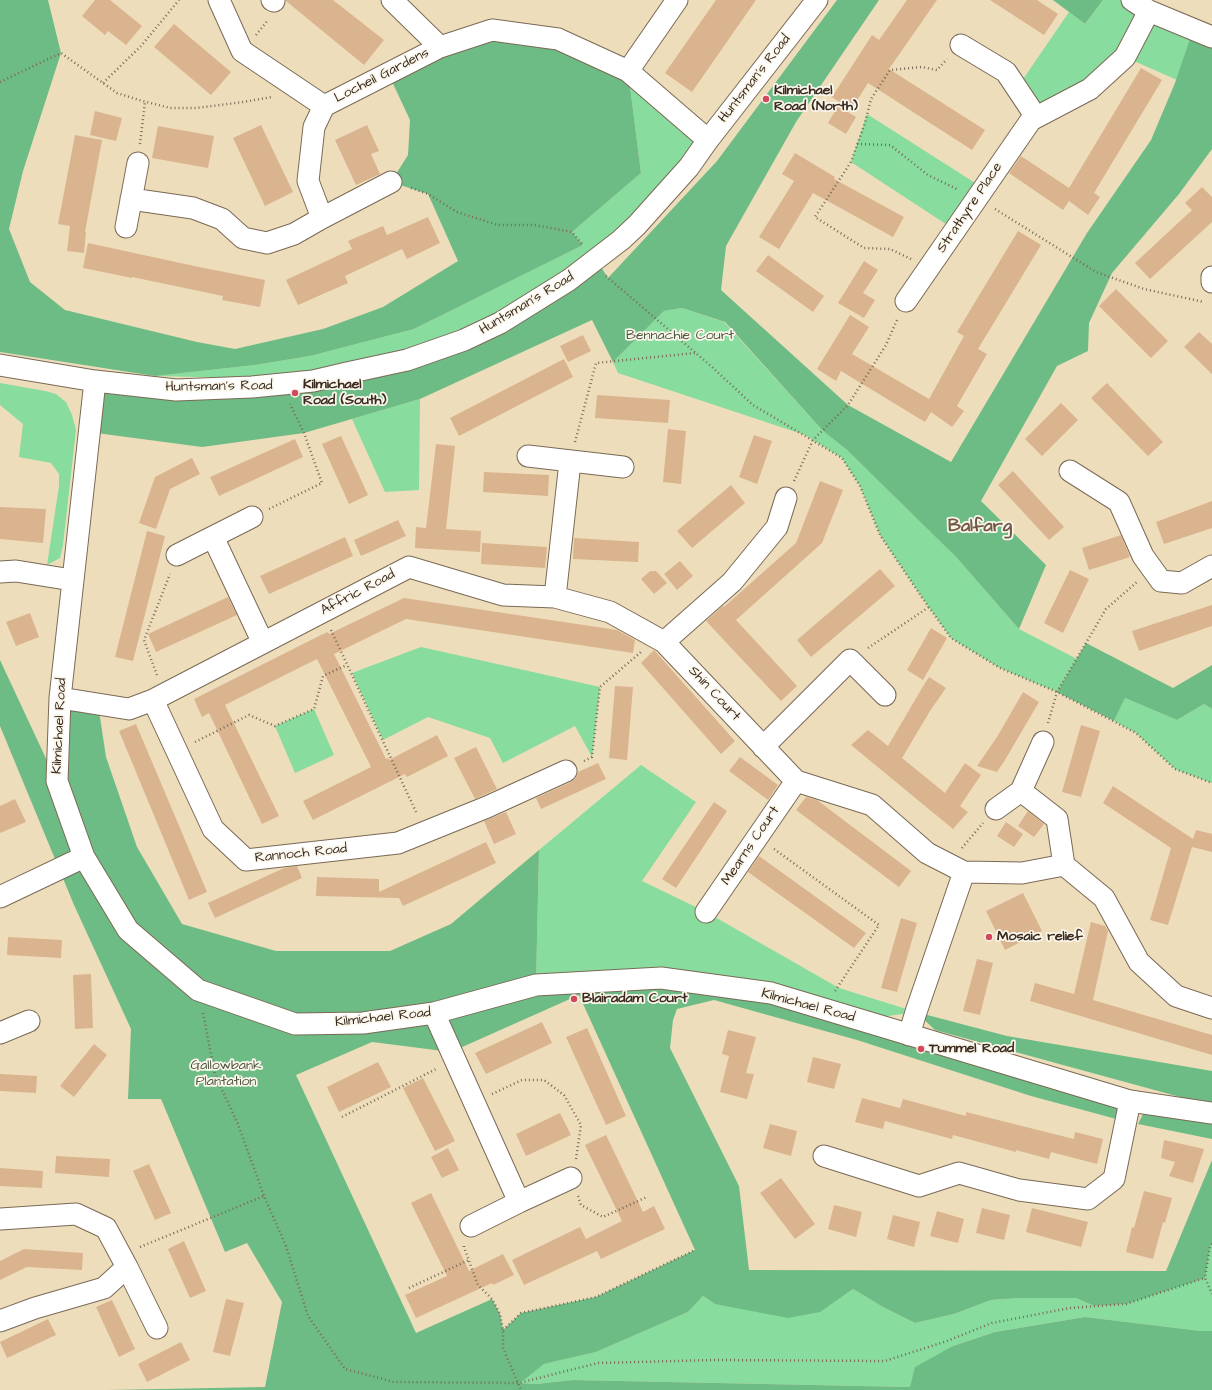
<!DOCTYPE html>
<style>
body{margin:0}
canvas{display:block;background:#edb}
</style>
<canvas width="1212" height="1390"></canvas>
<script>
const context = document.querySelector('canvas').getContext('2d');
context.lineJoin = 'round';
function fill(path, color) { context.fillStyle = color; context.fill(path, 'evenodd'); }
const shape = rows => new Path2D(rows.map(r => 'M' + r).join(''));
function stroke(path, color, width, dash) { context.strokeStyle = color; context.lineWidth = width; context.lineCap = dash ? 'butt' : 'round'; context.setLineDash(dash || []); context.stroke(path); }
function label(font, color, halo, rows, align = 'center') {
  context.font = font + ' "Architects Daughter",sans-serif'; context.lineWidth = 3.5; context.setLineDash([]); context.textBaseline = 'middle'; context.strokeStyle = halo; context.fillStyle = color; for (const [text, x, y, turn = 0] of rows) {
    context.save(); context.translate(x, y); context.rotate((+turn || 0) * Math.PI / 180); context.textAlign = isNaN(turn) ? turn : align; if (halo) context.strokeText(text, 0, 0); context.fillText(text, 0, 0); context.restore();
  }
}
const green = shape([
 [1103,0,1132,0,1193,30,1177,80,1125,57,1036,117,1017,88,1069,12,1085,24],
 [628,71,708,140,637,225,525,300,444,340,335,369,239,378,155,376,255,365,310,356,414,329,583,245,572,232,641,173],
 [867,114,983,188,955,230,851,162],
 [682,308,724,322,823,431,847,450,957,558,1019,629,1077,659,1057,692,1000,668,951,638,921,596,880,535,860,486,842,458,805,435,618,373,613,362,664,311],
 [0,383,45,391,56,394,66,402,72,415,76,430,63,545,60,558,47,565,59,486,59,474,51,463,19,457,23,424,0,405],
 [420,399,419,490,385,492,352,419],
 [421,647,600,687,592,757,575,726,503,763,490,738,428,717,383,740,352,673],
 [1125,698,1177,720,1204,704,1212,709,1212,783,1175,769,1136,733,1114,721],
 [314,709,334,755,295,773,275,726],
 [641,765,696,802,642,881,706,912,839,988,916,1012,860,1020,771,993,536,985,539,850],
 [1212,1244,1212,1331,1201,1331,1085,1317,995,1332,953,1346,910,1387,573,1380,536,1384,519,1383,544,1364,596,1352,688,1312,703,1296,715,1304,820,1311,853,1289,883,1307,915,1323,954,1314,991,1300,1019,1298,1076,1298,1094,1306,1126,1304]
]);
const forest = shape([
 [0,0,48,0,61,53,23,171,9,229,30,282,65,310,197,342,235,349,323,329,383,307,458,261,428,194,391,182,408,155,410,120,388,73,492,30,558,39,628,71,641,173,572,232,583,245,414,329,310,356,255,365,155,376,0,352],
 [837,0,879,0,796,122,726,246,721,290,848,405,951,462,1087,233,1151,140,1175,83,1193,30,1212,37,1212,149,1179,194,1112,273,1089,323,1088,351,1057,366,981,501,1046,565,1019,629,957,558,847,450,823,431,725,322,682,308,664,311,613,362,592,320,420,399,304,433,202,447,89,432,95,381,282,385,500,323,596,259,608,278,717,161],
 [1053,0,1103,0,1085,24],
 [1086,643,1173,688,1212,665,1212,709,1204,704,1177,720,1125,698,1114,721,1057,692],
 [0,660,56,780,60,698,98,704,106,757,137,847,182,924,276,951,390,951,451,924,539,850,536,985,748,990,1123,1099,1120,1120,1031,1096,857,1040,714,1000,677,1009,673,1020,670,1048,739,1186,749,1270,1166,1271,1212,1160,1212,1244,1210,1246,1205,1278,1126,1304,1094,1306,1076,1298,1019,1298,991,1300,954,1314,915,1323,883,1307,853,1289,820,1312,788,1318,715,1304,703,1296,688,1312,596,1352,544,1364,520,1383,536,1384,573,1380,910,1387,915,1367,953,1346,995,1332,1085,1317,1201,1331,1212,1331,1212,1390,108,1390,265,1387,282,1302,247,1243,225,1252,161,1099,128,1099,131,1029,74,905,0,726],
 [579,995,695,1250,596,1297,521,1313,503,1330,500,1314,492,1299,416,1333,296,1075,372,1042,451,1052],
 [916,1012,1007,1036,1212,1071,1212,1103,1202,1103,935,1030],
 [1148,1104,1212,1113,1212,1139,1138,1124]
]);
const building = shape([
 [95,0,110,0,142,26,126,45,108,31,105,35,82,16],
 [286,0,333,0,384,40,364,65,286,1],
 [716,0,756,0,692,92,665,73],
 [907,0,937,0,889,69,985,130,972,150,868,83,851,110,832,97,872,35,879,40],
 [990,0,1037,0,1058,14,1044,35],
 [174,24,231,72,211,95,154,47],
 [1141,68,1162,80,1094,193,1100,197,1088,215,1069,201,1063,210,1009,173,1021,156,1069,188],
 [838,106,856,117,846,134,828,123],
 [95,111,122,118,116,141,90,135],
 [261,125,293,192,265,206,233,138],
 [367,125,379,151,371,154,380,174,356,185,335,140],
 [158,126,214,136,208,168,152,158],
 [75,135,102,140,85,232,86,232,84,253,67,251,70,226,58,224],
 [795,153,835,177,834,179,904,217,893,237,813,193,779,249,759,237,794,181,782,174],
 [1202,187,1212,197,1212,222,1150,279,1135,263,1192,210,1185,203],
 [428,217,440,243,407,259,402,249,345,276,348,283,298,305,286,280,352,249,348,241,383,226,387,235],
 [1018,231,1041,245,978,349,987,354,957,406,964,411,952,427,931,412,925,422,841,371,836,381,817,369,850,315,869,327,852,354,929,399,964,336,957,332],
 [88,243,199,267,265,280,260,307,222,300,223,296,132,277,132,278,83,268],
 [768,255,824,296,813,312,756,271],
 [864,261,878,270,863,293,875,300,864,318,838,303],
 [1116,289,1168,341,1151,358,1099,306],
 [1199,332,1212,344,1212,374,1184,347],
 [583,335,591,351,568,362,560,346],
 [564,359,573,377,459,436,450,418],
 [1107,383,1163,442,1148,456,1091,398],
 [597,395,670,400,668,423,595,418],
 [1061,403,1078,420,1042,456,1025,439],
 [668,429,686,431,681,484,663,482],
 [754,435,772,441,757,484,739,477],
 [341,436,368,495,349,504,322,444],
 [295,439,303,457,219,496,210,477],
 [436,444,455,446,446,529,481,531,480,552,415,548,416,527,426,528],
 [192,458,200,474,170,489,156,529,139,523,155,477],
 [1013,471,1064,527,1049,540,998,485],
 [484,472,549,475,548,496,483,492],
 [820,481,843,490,822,543,736,620,797,686,781,701,706,621,723,606,724,607,796,543],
 [731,485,745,503,692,548,677,531],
 [1212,501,1212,528,1164,544,1156,522],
 [0,507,46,509,43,543,0,539],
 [398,520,406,536,361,556,354,540],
 [147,531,165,536,133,661,115,657],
 [1121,535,1130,557,1089,570,1082,548],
 [345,537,353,556,269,594,260,576],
 [574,538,639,542,638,562,573,559],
 [482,543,547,547,545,568,481,564],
 [680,561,693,576,677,590,664,574],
 [880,569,895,586,811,657,797,640],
 [1070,570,1089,579,1063,633,1044,623],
 [650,571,656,571,667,583,654,594,641,579],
 [228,597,237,615,156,652,148,634],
 [404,598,617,630,635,640,633,653,406,619,334,654,386,759,388,758,389,760,437,735,448,756,407,777,405,774,313,820,303,801,371,767,317,659,225,705,279,816,262,824,209,713,202,717,194,699,321,635,328,632,329,634],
 [1212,605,1212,626,1139,651,1132,631],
 [30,613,39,637,16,646,6,622],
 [931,628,947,638,923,680,907,670],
 [654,650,735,741,721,754,641,663],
 [929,677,946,688,930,711,902,758,945,793,965,763,981,775,960,806,968,812,953,829,851,745,868,730,888,746,922,688],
 [615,686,633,687,627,760,609,758],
 [1023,692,1039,702,1005,760,997,772,977,766,997,737],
 [136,724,207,892,189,900,119,731],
 [1081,725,1100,731,1081,797,1062,792],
 [476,747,497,789,475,799,454,758],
 [740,757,778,785,768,800,729,771],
 [598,763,606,779,541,809,536,798,571,782,576,778,578,772],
 [1113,786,1193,839,1196,830,1212,834,1212,852,1192,847,1168,925,1150,920,1171,848,1103,803],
 [806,797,817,800,911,871,899,887,796,810],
 [15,799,26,822,0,833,0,806],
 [714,802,727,811,676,888,662,879],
 [1028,811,1044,824,1034,837,1018,826],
 [506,812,516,834,494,844,484,821],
 [1006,822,1023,834,1014,847,997,836],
 [486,842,496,863,403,906,399,898,316,896,317,877,379,879,379,892],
 [759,856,866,933,854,948,748,872],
 [297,866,302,878,215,918,208,903,284,868],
 [1023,893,1042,931,1005,950,986,911],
 [901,918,917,923,897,992,881,988],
 [1091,922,1105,926,1108,931,1093,1000,1212,1035,1212,1055,1030,1001,1035,983,1074,994],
 [8,937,62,940,61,958,7,955],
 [977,959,993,963,980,1015,963,1011],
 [91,974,93,1028,75,1029,73,975],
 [542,1022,552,1043,486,1074,475,1053],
 [587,1028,626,1116,606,1125,566,1037],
 [728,1030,756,1037,746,1073,754,1074,747,1099,720,1092,729,1056,722,1054],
 [94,1044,107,1055,74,1097,60,1086],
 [813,1057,841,1064,834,1089,807,1082],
 [378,1062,391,1087,339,1112,327,1087],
 [0,1074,37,1076,36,1093,0,1091],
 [423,1078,455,1141,435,1151,403,1088],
 [862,1098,900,1108,903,1099,966,1116,966,1112,1074,1139,1075,1132,1103,1139,1097,1164,1051,1152,1049,1159,1016,1150,1016,1152,953,1135,952,1139,885,1121,883,1129,855,1122],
 [560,1113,571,1135,526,1156,516,1134],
 [770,1124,797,1131,791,1156,763,1148],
 [606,1135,643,1212,654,1206,665,1229,601,1259,597,1251,524,1285,512,1260,580,1227,586,1239,622,1221,585,1145],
 [1164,1140,1204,1149,1193,1183,1169,1176,1175,1162,1161,1158],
 [448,1148,459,1170,442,1178,431,1157],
 [56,1156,110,1159,109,1177,55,1173],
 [149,1164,171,1213,155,1220,133,1171],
 [0,1168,43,1171,42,1188,0,1186],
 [781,1178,815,1224,795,1239,760,1193],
 [1144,1191,1172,1198,1165,1223,1163,1222,1153,1259,1126,1252,1132,1227,1134,1228],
 [431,1193,469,1271,503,1254,514,1275,493,1285,492,1283,416,1318,405,1295,447,1276,411,1203],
 [834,1205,862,1212,856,1237,828,1229],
 [982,1208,1010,1215,1004,1240,976,1233],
 [1032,1208,1088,1222,1081,1247,1026,1232],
 [937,1211,964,1219,958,1243,930,1236],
 [893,1215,920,1222,914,1247,887,1239],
 [184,1241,206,1291,190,1298,168,1249],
 [24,1249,83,1253,82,1270,27,1267,0,1280,0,1261],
 [226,1299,244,1303,230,1356,213,1352],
 [112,1300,135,1349,119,1357,96,1307],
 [48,1319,56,1335,7,1358,0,1342],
 [181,1342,190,1360,147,1382,138,1364]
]);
const path = shape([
 [256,35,268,20],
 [0,82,61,53,117,93,139,100,170,108,196,108,243,102,272,97],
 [103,83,141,46,179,0],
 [140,144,145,102],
 [857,144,890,145,928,175,959,190],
 [411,188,428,194,457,212,498,225,535,225,572,232,583,245],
 [995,209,1096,272,1144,289,1204,302],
 [911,259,890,249,864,248,815,217,851,162,865,123,871,99,890,70,922,67,937,70,947,59],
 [606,276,712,367,753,405,842,458,860,486,880,535,921,596,951,638,1000,668,1057,692,1136,733,1175,769,1212,783],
 [575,442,596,363,695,353],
 [794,481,813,440,848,405,886,345,897,320],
 [269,509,322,483,304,433,290,404],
 [331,630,417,814],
 [868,648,929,607],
 [157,675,144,640,170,574],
 [1048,723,1057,692,1106,609,1137,582],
 [195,742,249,715,275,726,314,709,323,676,347,665],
 [584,761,592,757,600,687,641,652],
 [962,848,983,823],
 [774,849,879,925,835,991],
 [203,1013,215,1075,238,1124,264,1196],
 [492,1094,522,1080,544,1080,564,1095,581,1125,576,1159],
 [342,1117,438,1068],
 [578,1196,581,1205,603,1217,647,1197],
 [1212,1244,1210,1246,1205,1278,1212,1294],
 [464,1246,464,1247,478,1285,492,1299,500,1314,503,1330,503,1348,521,1390],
 [140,1247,264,1196,286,1246,308,1316,345,1369,394,1382,519,1383,598,1363,714,1360,885,1361,947,1341,992,1323,1070,1308,1126,1304,1205,1278],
 [409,1288,469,1260],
 [503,1330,521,1313,596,1297,695,1250]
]);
const minor = shape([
 [219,0,242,51,324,106],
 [272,0,274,1],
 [392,0,440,47],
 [1132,0,1149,11,1212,37],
 [961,45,1006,72,1036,117],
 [628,71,677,0],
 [131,199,193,208,222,219,243,238,267,243,294,234,322,218,308,181,314,127,324,106,440,47,492,30,558,39,628,71,708,140],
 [322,218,391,182],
 [126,227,138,163],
 [1212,277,1212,282],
 [906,301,1031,120,1090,89,1125,57,1149,11],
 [0,365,95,381,176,390,252,387,313,381,347,373,407,360,464,340,500,323,569,280,621,240,637,225,689,167,708,140,817,0],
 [95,381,60,698,57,781,84,857,128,930,198,990,295,1024,363,1023,434,1013,536,985,661,978,771,993,1130,1101,1212,1113],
 [528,456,623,467],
 [1070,471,1119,502,1143,556,1161,581,1182,583,1212,566],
 [213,537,263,643],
 [177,555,252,517],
 [0,572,16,571,72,580],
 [555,597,570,462],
 [664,642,732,582,777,527,786,498],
 [60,698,129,709,153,700,409,567,503,595,555,597,610,612,664,642,796,781,872,805,927,853,964,872,1022,873,1064,865,1104,898,1139,962,1176,996,1212,1008],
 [153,700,213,829,246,860,398,843,487,807,566,771],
 [763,747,850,660,885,695],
 [1021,791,1057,819,1064,865],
 [996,809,1021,791,1043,742],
 [0,897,84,857],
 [706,912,796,781],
 [434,1013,519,1202,571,1178],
 [0,1033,29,1021],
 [909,1035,916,1012,964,872],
 [824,1156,919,1186,959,1173,1019,1190,1088,1199,1114,1179,1130,1101],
 [0,1219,76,1214,106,1228,127,1267,157,1328],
 [471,1226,519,1202],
 [0,1321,35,1308,104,1288,127,1267]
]);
const markers = [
 [766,99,4,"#d1495b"],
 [295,393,4,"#d1495b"],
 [989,937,4,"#d1495b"],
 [574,999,4,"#d1495b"],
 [921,1049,4,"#d1495b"]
];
const streetNames = [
 ["Locheil Gardens",382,76,-27],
 ["Huntsman's Road",755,79,-52],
 ["Strathyre Place",970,208,-56],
 ["Huntsman's Road",527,304,-31],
 ["Huntsman's Road",219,387,-1],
 ["Affric Road",358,593,-28],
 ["Shin Court",714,694,47],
 ["Kilmichael Road",60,726,-87],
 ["Mearns Court",751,846,-56],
 ["Rannoch Road",301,854,-6],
 ["Kilmichael Road",808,1006,15],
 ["Kilmichael Road",383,1018,-6]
];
const poiNames = [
 ["Kilmichael",774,91],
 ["Road (North)",774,107],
 ["Kilmichael",303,385],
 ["Road (South)",303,401],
 ["Mosaic relief",997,937],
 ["Blairadam Court",582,999],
 ["Tummel Road",929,1049]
];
const parkNames = [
 ["Bennachie Court",680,336],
 ["Gallowbank",226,1066],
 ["Plantation",226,1082]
];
const districtNames = [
 ["Balfarg",980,527]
];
fill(green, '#88dc9e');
fill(forest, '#6ebc85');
fill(building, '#dab48f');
stroke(minor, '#7a6955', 23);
stroke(path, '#7a6955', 2.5, [1, 3]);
stroke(minor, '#fff', 21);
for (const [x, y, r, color] of markers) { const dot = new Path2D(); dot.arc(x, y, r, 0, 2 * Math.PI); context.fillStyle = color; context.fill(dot); stroke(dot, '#fbf7ec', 1.5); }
label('14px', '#3b2a1e', '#fbf7ec', streetNames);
label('bold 14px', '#3b2a1e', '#fbf7ec', poiNames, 'left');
label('14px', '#4e563e', '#fbf7ec', parkNames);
label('bold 18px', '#735a46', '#fbf7ec', districtNames);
</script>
